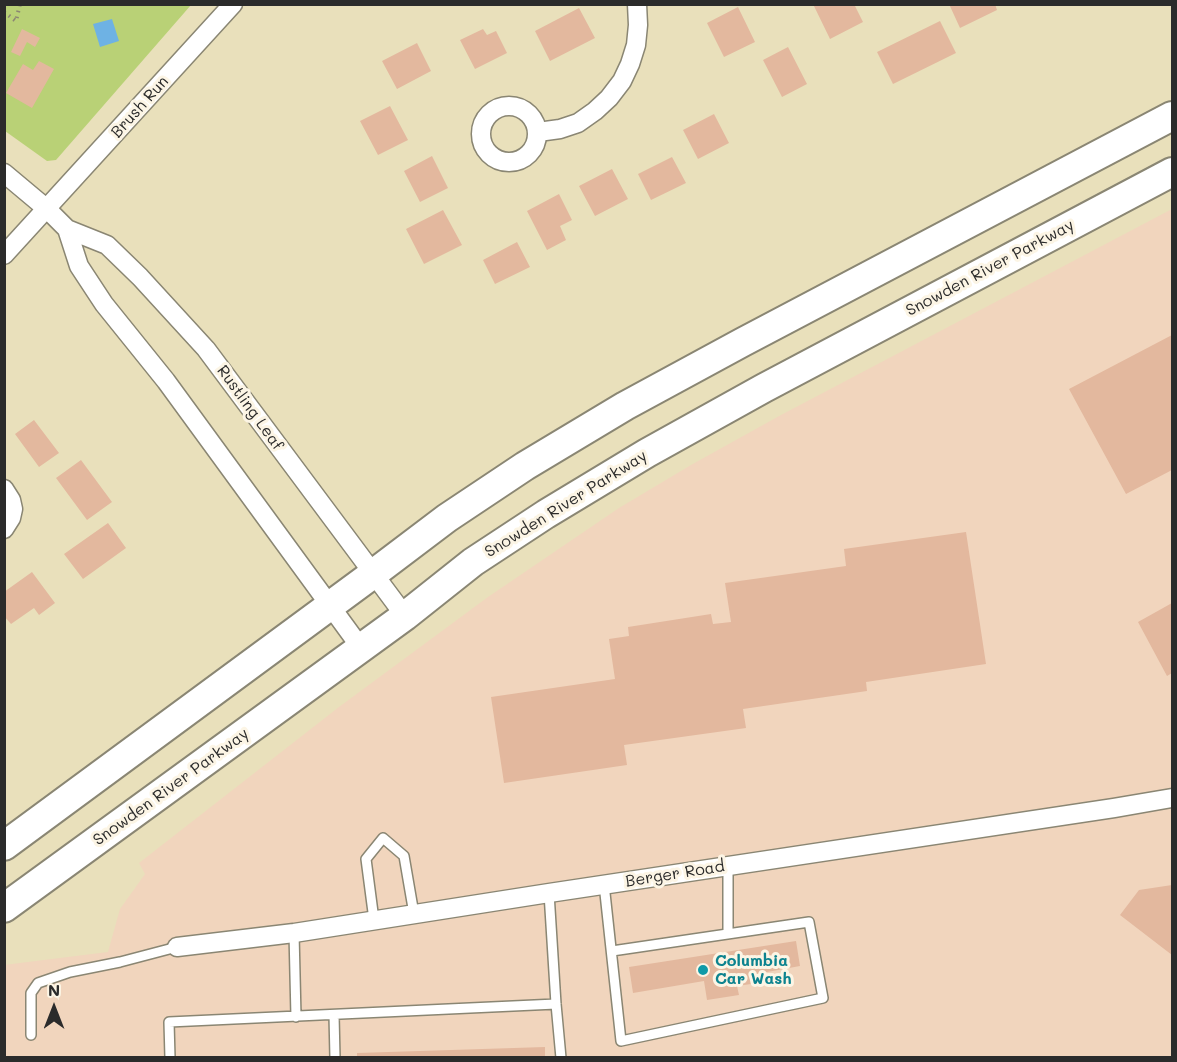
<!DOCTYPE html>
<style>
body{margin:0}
#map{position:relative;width:1177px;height:1062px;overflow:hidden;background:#e9e0bb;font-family:Mali,sans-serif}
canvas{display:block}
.frame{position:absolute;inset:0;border:6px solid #2b2b2b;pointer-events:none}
.north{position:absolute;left:24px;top:978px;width:60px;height:60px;-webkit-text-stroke:4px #fcf5e5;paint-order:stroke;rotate:0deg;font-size:16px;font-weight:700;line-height:24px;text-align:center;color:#2b2b2b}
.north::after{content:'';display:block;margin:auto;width:21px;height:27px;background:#2b2b2b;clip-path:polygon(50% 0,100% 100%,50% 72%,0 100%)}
</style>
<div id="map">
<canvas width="1177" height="1062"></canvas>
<div class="frame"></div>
<div class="north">N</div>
</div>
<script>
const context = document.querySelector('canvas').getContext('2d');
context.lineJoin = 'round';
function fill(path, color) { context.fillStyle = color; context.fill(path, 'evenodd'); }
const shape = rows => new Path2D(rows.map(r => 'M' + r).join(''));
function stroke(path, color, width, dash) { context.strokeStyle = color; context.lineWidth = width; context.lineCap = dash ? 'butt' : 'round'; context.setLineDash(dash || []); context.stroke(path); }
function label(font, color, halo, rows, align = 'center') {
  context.font = font + ' Mali,sans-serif'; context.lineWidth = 6; context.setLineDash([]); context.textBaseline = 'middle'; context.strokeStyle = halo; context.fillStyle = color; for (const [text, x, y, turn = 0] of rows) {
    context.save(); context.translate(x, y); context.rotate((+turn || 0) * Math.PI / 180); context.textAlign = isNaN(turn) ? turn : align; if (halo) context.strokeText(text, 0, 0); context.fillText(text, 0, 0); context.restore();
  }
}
const built = shape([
 [1172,209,1172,1057,5,1057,4,965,108,952,120,909,145,874,139,863,339,707,488,597,619,508,691,465,781,415]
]);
const green = shape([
 [5,5,191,5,56,160,47,161,5,131]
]);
const water = shape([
 [112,19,119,41,100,47,93,24]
]);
const building = shape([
 [813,4,854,4,863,22,830,39],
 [949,4,995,4,997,10,960,28],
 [738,7,755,42,724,57,707,23],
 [579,8,595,38,550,61,535,31],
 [940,21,956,53,893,84,877,52],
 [22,29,40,38,35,47,27,42,20,56,11,52],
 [483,29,487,35,496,31,507,53,475,69,460,40],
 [417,43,431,71,397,89,382,61],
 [788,47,807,84,782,97,763,60],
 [39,61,54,69,32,108,6,93,23,64,33,70],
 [390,106,408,140,378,155,360,121],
 [714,114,729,143,698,159,683,130],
 [432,156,448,188,420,202,404,171],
 [672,157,686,183,651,200,638,174],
 [612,169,628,199,595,216,579,186],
 [559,194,572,220,560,226,566,240,547,250,527,211],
 [443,210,462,245,424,264,406,229],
 [517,242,530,267,495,284,483,260],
 [1172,335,1172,470,1126,494,1069,389],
 [34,420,59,453,39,467,15,434],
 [81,460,112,502,87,520,56,478],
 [108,523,126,548,83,579,64,554],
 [966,532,986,664,866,682,867,691,743,709,746,728,624,745,627,765,504,783,491,697,615,679,609,639,629,636,628,627,711,614,713,624,731,622,725,583,846,566,844,549],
 [32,572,55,603,39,615,34,608,11,624,4,616,4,592],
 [1172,603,1172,673,1167,676,1138,622],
 [1172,885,1172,955,1120,915,1139,890],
 [796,941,800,966,756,974,758,983,737,986,739,995,707,1000,704,981,633,993,629,967],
 [545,1047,545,1058,357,1058,357,1053]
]);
const path = shape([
 [4,12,16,21,20,4]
]);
const service = shape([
 [604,884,621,1041,823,998,809,922,612,951],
 [549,893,556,1004,561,1058],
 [374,920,366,859,383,838,404,856,414,914],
 [294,933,296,1017],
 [728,934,728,866],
 [334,1015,335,1058],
 [31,1035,31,993,38,983,70,972,120,962,177,947],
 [170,1058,169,1022,556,1004]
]);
const minor = shape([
 '481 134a28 28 0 1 1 56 0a28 28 0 1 1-56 0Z',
 [538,132,560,129,578,123,595,111,609,98,622,81,630,64,636,45,638,25,637,4],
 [4,173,47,209,67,229,107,245,140,277,206,349,405,616],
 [67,229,79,266,104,304,166,381,361,648],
 [4,255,233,4],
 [4,489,11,500,13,509,11,518,4,529],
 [177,947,294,933,549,893,1114,808,1172,798]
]);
const primary = shape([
 [4,846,373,574,447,518,525,466,625,406,743,342,1172,116],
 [4,908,405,616,473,562,546,514,647,453,764,388,1172,172]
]);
const markers = [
 [703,970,6,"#0f9aa8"]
];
const streetNames = [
 ["Brush Run",140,107,-48],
 ["Snowden River Parkway",990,268,-28],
 ["Rustling Leaf",250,408,54],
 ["Snowden River Parkway",566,504,-32],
 ["Snowden River Parkway",171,787,-36],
 ["Berger Road",675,874,-9]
];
const cultureNames = [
 ["Columbia",715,961],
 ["Car Wash",715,979]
];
fill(built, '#f1d5bd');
fill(green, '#b9d176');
fill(water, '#6eb2e4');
fill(building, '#e3b89e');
stroke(service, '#8a8673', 12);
stroke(minor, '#8a8673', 21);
stroke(primary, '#8a8673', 32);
stroke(path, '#8a8673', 4, [1.5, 4.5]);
stroke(service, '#fff', 9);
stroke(minor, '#fff', 18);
stroke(primary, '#fff', 28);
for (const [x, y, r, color] of markers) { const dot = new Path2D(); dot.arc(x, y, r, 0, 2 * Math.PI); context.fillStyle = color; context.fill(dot); stroke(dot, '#fcf5e5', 2); }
label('16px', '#2b2b2b', '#fcf5e5', streetNames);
label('bold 16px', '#0d838f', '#fcf5e5', cultureNames, 'left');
</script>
